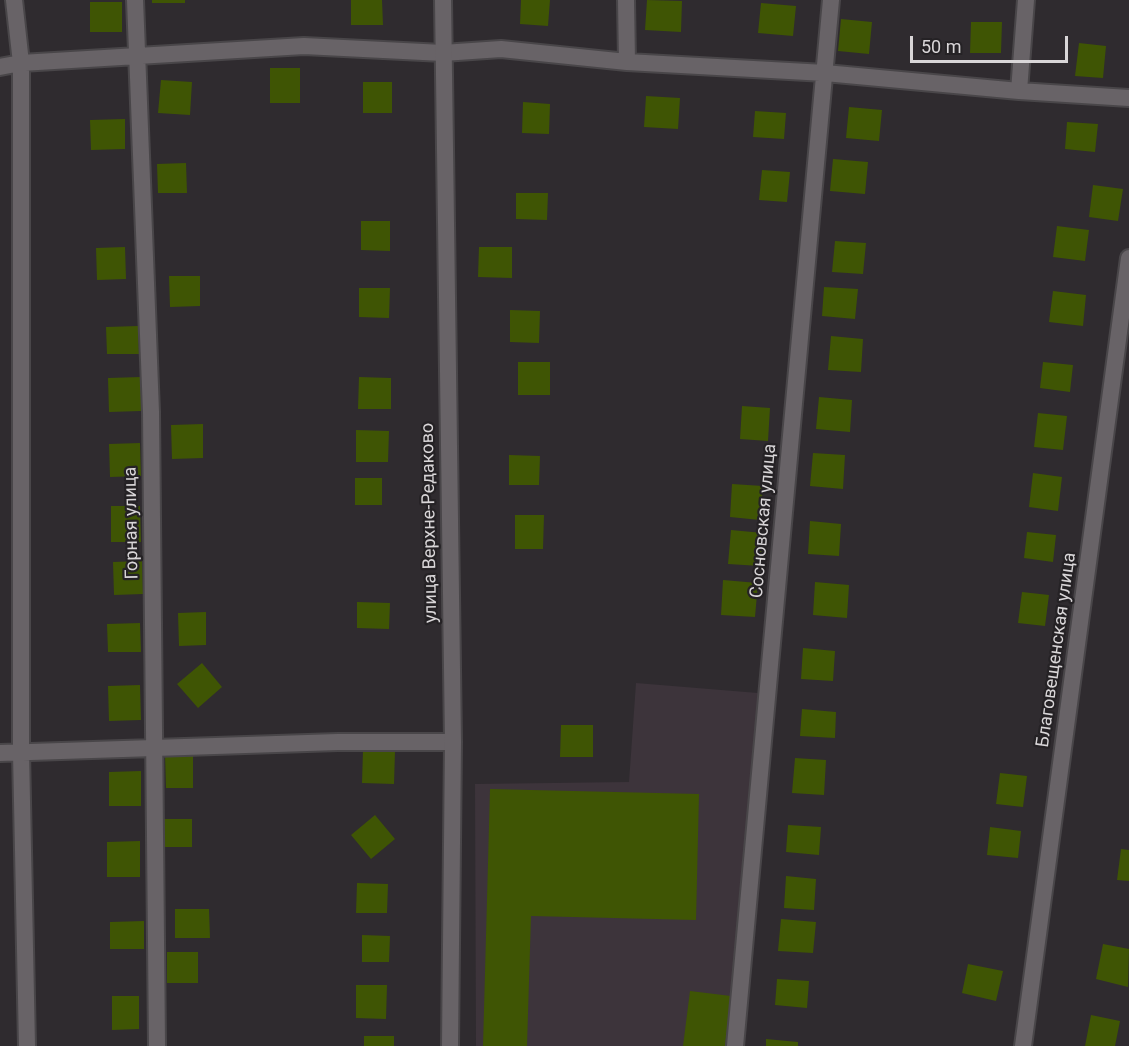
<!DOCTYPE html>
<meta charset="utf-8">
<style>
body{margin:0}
#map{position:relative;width:1129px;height:1046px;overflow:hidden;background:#2f2b2f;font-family:Roboto,sans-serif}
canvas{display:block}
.scale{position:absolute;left:910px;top:36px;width:158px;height:27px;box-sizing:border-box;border:3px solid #d9d6d8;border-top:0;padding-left:8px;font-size:18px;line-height:21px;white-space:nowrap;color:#d9d6d8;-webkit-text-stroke:4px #252225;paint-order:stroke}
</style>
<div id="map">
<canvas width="1129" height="1046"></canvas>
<div class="scale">50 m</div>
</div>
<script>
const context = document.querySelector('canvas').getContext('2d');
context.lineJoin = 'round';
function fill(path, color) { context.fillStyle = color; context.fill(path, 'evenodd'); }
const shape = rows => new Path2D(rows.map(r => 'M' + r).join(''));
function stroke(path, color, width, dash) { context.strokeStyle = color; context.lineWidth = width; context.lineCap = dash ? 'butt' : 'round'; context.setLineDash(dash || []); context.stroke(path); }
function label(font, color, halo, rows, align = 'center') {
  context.font = font + ' Roboto,sans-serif'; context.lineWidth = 4.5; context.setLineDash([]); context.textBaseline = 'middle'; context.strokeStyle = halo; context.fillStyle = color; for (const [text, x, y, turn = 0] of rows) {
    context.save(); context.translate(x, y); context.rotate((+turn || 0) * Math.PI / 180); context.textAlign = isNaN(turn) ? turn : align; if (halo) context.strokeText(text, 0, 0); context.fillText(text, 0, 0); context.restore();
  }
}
const built = shape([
 [636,683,758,693,730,1046,476,1046,475,784,629,782]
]);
const building = shape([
 [152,0,185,0,185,3,152,3],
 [351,0,382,0,383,25,351,25],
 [521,0,550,0,548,26,520,24],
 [647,0,682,1,681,32,645,30],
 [90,2,122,2,122,32,90,32],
 [761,3,796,6,793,36,758,33],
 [841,19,872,22,869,54,838,51],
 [971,22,1002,22,1001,53,970,53],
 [1079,43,1106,46,1103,78,1075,76],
 [270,68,300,68,300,103,270,103],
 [161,80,192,82,190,115,158,113],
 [363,82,392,82,392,113,363,113],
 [646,96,680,98,678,129,644,127],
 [523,102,550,104,549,134,522,133],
 [849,107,882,110,879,141,846,138],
 [755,111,786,113,784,139,753,137],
 [125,119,125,149,91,150,90,120],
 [1067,122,1098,124,1095,152,1065,149],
 [833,159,868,162,865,194,830,191],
 [186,163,187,193,158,193,157,164],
 [762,170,790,172,787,202,759,200],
 [1093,185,1123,189,1118,221,1089,217],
 [516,193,548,193,547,220,516,219],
 [361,221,390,221,390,251,361,250],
 [1057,226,1089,230,1085,261,1053,257],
 [835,241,866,243,863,274,832,272],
 [125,247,126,279,97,280,96,248],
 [479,247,512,247,512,278,478,277],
 [169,276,200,276,200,306,170,307],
 [824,287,858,289,855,319,822,316],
 [359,288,390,288,389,318,359,317],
 [1053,291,1086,295,1083,326,1049,322],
 [510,310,540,311,539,343,510,342],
 [138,326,139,354,107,354,106,327],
 [831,336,863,339,861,372,828,370],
 [518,362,550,362,550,395,518,395],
 [1043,362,1073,365,1070,392,1040,388],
 [141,377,141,411,109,412,108,378],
 [359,377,391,378,391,409,358,409],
 [819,397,852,400,850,432,816,429],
 [742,406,770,408,768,441,740,439],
 [1038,413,1067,416,1063,450,1034,447],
 [203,424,203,458,172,459,171,425],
 [356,430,389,431,388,462,356,462],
 [140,443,141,476,110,477,109,444],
 [813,453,845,455,843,489,810,486],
 [509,455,540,456,539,485,509,485],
 [1033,473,1062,477,1058,511,1029,507],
 [355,478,382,478,382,505,355,505],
 [732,484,763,486,760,520,730,517],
 [111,506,140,506,141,542,111,542],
 [515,515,544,515,543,549,515,549],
 [810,521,841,524,839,556,808,554],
 [731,530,763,533,760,566,728,564],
 [1027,532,1056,535,1053,562,1024,558],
 [142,561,143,594,114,595,113,562],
 [723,580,758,583,755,617,721,615],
 [815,582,849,585,847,618,813,615],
 [1022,592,1049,595,1045,626,1018,623],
 [357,602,390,603,389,629,357,628],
 [206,612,206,645,179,646,178,613],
 [140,623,141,652,108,652,107,624],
 [803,648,835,651,833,681,801,679],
 [202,663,222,687,198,708,177,684],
 [140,685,141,720,109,721,108,686],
 [802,709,836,712,835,738,800,736],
 [561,725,593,725,593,757,560,757],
 [363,750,395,751,394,784,362,783],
 [193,753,193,788,166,788,165,754],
 [795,758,826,760,824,795,792,793],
 [141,771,141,806,109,806,109,772],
 [1000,773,1027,776,1023,807,996,804],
 [490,789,699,794,696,920,531,916,527,1046,483,1046],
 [375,815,395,839,371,859,351,835],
 [160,819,192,819,192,847,161,847],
 [788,825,821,827,819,855,786,852],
 [990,827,1021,831,1018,858,987,855],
 [140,841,140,877,107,877,107,842],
 [1121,849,1129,850,1129,881,1117,880],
 [786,876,816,879,814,910,784,908],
 [357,883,388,884,387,913,356,913],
 [175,909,209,909,210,938,175,938],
 [781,919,816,922,813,953,778,951],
 [144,921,144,949,110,949,110,922],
 [362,935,390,936,389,962,362,962],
 [1103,944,1129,949,1128,987,1096,979],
 [167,952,198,952,198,983,167,983],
 [968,964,1003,971,996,1001,962,993],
 [777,979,809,981,807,1008,775,1005],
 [356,985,387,985,386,1019,356,1018],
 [690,991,731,996,725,1046,683,1046],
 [112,996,139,996,139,1029,112,1030],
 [1091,1015,1120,1021,1115,1046,1085,1046],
 [364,1036,394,1036,394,1046,364,1046],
 [766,1039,798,1042,798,1046,766,1046]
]);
const minor = shape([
 [14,0,21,63,21,752,27,1046],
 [135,0,151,412,157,1046],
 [626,0,627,62],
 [0,67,21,63,304,46,443,53,501,49,627,62,825,73,1019,91,1129,98],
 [1019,91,1026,0],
 [0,753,338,742,453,742],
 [735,1046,831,0],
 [1023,1046,1129,258]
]);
const tertiary = shape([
 [443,0,453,742,450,1046]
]);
const streetNames = [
 ["Сосновская улица",764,521,-85],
 ["Горная улица",132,523,-91],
 ["улица Верхне-Редаково",430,523,-91],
 ["Благовещенская улица",1057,650,-82]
];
fill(built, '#3d343b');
fill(building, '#3f5504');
stroke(minor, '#494649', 20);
stroke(tertiary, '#494649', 20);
stroke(minor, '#686367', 16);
stroke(tertiary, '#686367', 16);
label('18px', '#d9d6d8', '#252225', streetNames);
</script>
